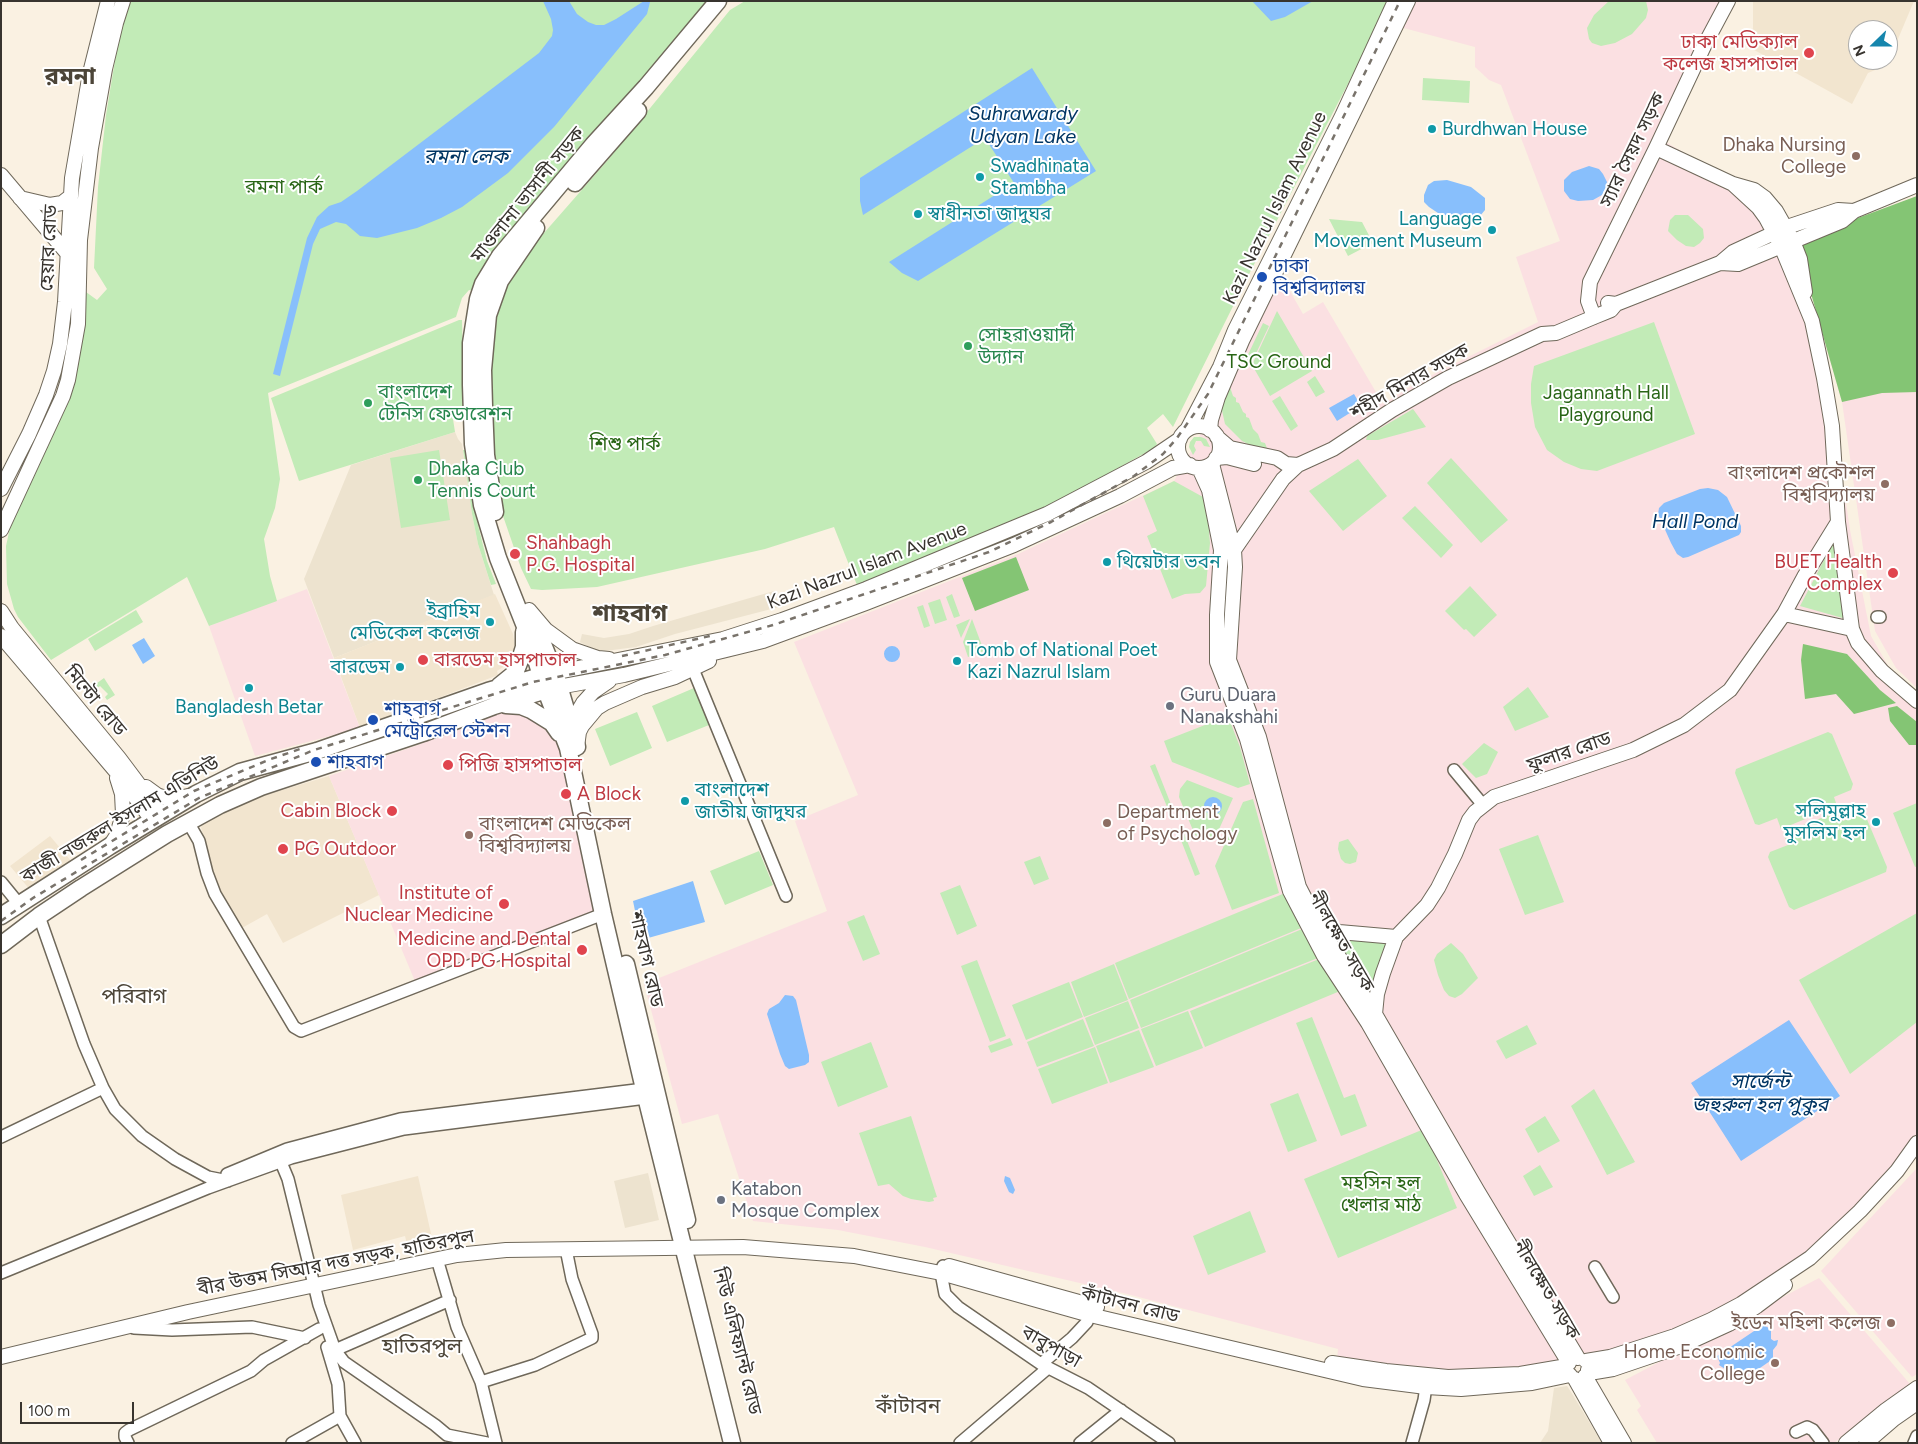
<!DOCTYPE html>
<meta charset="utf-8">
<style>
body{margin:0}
#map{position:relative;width:1918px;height:1444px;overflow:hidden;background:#faf1e2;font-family:Figtree,sans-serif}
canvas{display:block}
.frame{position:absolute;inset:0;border:2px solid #38342f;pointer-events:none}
.north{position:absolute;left:1848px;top:20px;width:50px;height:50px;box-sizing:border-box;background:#fff;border:1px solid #afaeac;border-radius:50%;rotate:248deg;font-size:14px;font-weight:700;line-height:20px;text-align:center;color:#38342f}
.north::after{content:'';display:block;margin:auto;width:18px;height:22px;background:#1686ad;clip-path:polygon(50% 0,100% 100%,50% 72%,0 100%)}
.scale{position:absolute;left:20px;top:1402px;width:114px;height:22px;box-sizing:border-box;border:2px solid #38342f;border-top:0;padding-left:6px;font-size:15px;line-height:18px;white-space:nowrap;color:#38342f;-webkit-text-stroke:4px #fff;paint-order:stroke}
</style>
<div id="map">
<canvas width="1918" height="1444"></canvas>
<div class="frame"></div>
<div class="north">N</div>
<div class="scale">100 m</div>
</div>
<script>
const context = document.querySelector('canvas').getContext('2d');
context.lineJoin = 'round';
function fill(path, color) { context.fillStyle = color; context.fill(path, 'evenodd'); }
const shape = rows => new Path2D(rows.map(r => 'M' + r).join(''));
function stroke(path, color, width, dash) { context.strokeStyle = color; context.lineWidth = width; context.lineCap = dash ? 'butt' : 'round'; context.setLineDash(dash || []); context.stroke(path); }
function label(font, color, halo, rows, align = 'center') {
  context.font = font + ' Figtree,"Noto Sans Bengali",sans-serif'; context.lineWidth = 4; context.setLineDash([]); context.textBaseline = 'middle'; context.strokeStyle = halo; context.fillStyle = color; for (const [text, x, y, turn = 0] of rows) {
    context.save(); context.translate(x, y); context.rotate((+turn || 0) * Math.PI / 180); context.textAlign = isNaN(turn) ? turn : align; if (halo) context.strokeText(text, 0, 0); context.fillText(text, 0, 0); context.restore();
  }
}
const commercial = shape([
 [455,432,458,439,462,444,472,514,478,544,494,595,334,658,304,579,351,465],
 [774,591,779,607,675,634,636,647,605,651,595,650,580,642,582,634,604,638,629,634,653,626],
 [648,1173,659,1220,625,1228,614,1181],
 [1567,1386,1571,1392,1602,1443,1540,1443,1548,1431,1554,1388]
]);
const built = shape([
 [1753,1,1914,1,1887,65,1868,73,1852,104,1747,46,1753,28],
 [1858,30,1888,30,1888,60,1858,60],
 [495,594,513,634,515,647,512,658,509,663,497,671,498,675,360,728,334,658],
 [329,776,379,895,283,943,267,914,242,928,224,899,213,875,200,823,249,800],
 [50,836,71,861,31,891,10,866],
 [418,1176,432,1238,407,1244,405,1236,353,1250,341,1195]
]);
const education = shape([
 [1412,1,1733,1,1666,142,1766,203,1828,381,1850,530,1871,636,1891,671,1917,695,1917,1144,1870,1201,1796,1264,1690,1324,1602,1354,1553,1365,1423,1374,1337,1360,1338,1349,1127,1294,925,1247,838,1230,753,1221,718,1114,682,1124,644,984,827,911,795,821,858,795,794,642,1018,554,1174,481,1216,407,1233,367,1282,277,1303,314,1323,302,1383,404,1418,382,1538,322,1516,257,1560,241,1501,85,1489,80,1475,67,1475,47,1400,27],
 [1917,196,1917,688,1896,668,1875,631,1842,402,1796,241],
 [307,589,360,728,255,756,209,626],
 [506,712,523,712,540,718,560,742,600,913,417,986,329,776,418,745,482,718],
 [1917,1168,1917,1374,1912,1377,1821,1271],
 [1819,1278,1910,1384,1834,1443,1657,1443,1637,1410,1641,1406,1625,1380]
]);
const green = shape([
 [128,1,709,1,473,291,469,290,462,298,456,317,268,393,280,479,275,508,264,539,270,576,277,601,209,626,187,577,51,660,18,617,14,609,7,584,6,546,11,523,66,396,83,292,86,292,97,300,107,289,94,268,98,187,106,115,121,24],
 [745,1,1391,1,1247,278,1173,427,1163,414,1147,428,1157,444,1154,448,1070,495,1002,529,857,585,834,527,765,549,597,587,542,590,531,589,521,568,503,516,493,467,489,344,503,286,523,257,607,161,730,10],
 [1609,1,1646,1,1648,10,1646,18,1632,34,1615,43,1601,46,1592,43,1589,39,1587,28,1594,15],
 [1423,78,1470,81,1469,103,1422,100],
 [1675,215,1688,215,1703,229,1704,238,1700,243,1694,247,1686,246,1677,240,1668,231,1670,220],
 [1329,219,1362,222,1373,243,1348,256],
 [1277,311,1312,371,1270,396,1252,365],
 [459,320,462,320,464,409,453,419,455,432,299,481,271,398],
 [1654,322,1695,434,1597,471,1581,469,1564,462,1547,450,1535,427,1531,403,1531,384,1534,366],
 [1263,323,1269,326,1251,364,1245,361],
 [1315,376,1325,392,1316,397,1307,382],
 [1227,386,1230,387,1233,396,1236,398,1236,402,1239,403,1243,412,1246,414,1246,417,1249,418,1253,429,1258,434,1261,442,1265,443,1268,451,1250,445,1242,441,1225,424,1221,406],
 [1280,396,1298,426,1291,431,1272,401],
 [1413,409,1426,427,1378,440,1366,440,1367,436],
 [1194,437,1201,437,1206,439,1210,447,1204,446,1201,441,1196,441,1194,446,1196,450,1193,455,1189,447,1190,442],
 [439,450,450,520,401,528,390,458],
 [463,450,466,450,475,513,487,561,496,584,491,585,478,544,472,514],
 [1451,458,1508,520,1481,543,1427,483],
 [1358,459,1387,496,1343,531,1309,491],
 [1174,481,1203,497,1208,519,1210,543,1206,586,1200,593,1185,594,1172,599,1147,536,1157,531,1143,496],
 [1415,506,1453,545,1441,558,1402,518],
 [1836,537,1846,619,1800,606],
 [1470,586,1497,615,1474,637,1466,629,1464,630,1445,611],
 [952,594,960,616,954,618,946,597],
 [940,599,947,620,935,624,928,603],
 [923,605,930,626,924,628,917,607],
 [136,610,143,622,95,651,88,639],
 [970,619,961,638,956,625],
 [972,619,984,651,968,657,963,642],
 [104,678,115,695,107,700,105,697,108,694,100,686,96,689,93,686],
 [1528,687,1549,717,1515,731,1503,707],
 [694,688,709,725,667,742,652,706],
 [637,712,652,748,610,766,595,729],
 [1228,716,1240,747,1250,784,1238,788,1172,762,1164,741],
 [1828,732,1832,734,1853,784,1851,790,1834,797,1837,806,1781,829,1777,818,1759,825,1755,824,1735,773,1736,769],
 [1484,743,1498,752,1487,774,1476,778,1462,764],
 [1155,764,1172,807,1168,809,1150,766],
 [1187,780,1233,798,1216,836,1212,838,1205,840,1195,835,1179,797,1180,789],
 [1253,799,1279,893,1232,910,1215,866,1243,802],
 [1917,803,1917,866,1915,867,1893,813],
 [1839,811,1843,821,1860,814,1866,817,1887,867,1886,872,1794,910,1789,907,1768,857,1770,852,1788,845,1783,833],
 [1182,828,1200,874,1195,876,1177,830],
 [1538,835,1564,902,1525,915,1499,849],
 [1348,839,1358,853,1356,862,1350,864,1345,863,1341,859,1338,849,1339,842],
 [759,851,773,885,725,905,710,871],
 [1040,856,1049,879,1034,885,1024,862],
 [960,885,977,926,957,935,940,893],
 [1290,891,1306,926,1129,999,1115,963],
 [1917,913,1917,1022,1850,1074,1799,980],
 [864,915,880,954,863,961,847,922],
 [1307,927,1323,956,1141,1028,1130,1000],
 [1330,936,1387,943,1381,955,1373,998],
 [1451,943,1463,954,1478,978,1462,994,1455,998,1449,996,1444,990,1438,975,1434,960,1437,954],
 [1324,957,1345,989,1205,1047,1190,1011],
 [977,960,1006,1036,990,1042,961,966],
 [1114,964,1128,1000,1084,1017,1071,982],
 [1069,982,1083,1017,1026,1040,1012,1005],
 [1128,1001,1139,1028,1095,1045,1085,1018],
 [1188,1011,1203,1048,1156,1066,1141,1029],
 [1312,1017,1344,1098,1355,1094,1367,1126,1341,1136,1296,1023],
 [1083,1019,1094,1046,1037,1067,1027,1042],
 [1527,1025,1537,1044,1506,1059,1496,1041],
 [1139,1030,1154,1067,1110,1083,1096,1046],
 [1010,1038,1013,1045,991,1053,988,1046],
 [871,1042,888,1087,838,1107,821,1062],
 [1095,1047,1108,1083,1052,1104,1038,1069],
 [1594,1089,1635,1162,1607,1175,1571,1106],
 [1298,1093,1317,1141,1288,1152,1270,1104],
 [911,1116,937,1197,933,1198,934,1201,929,1202,911,1199,903,1196,889,1184,878,1186,859,1133],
 [1545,1116,1560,1141,1538,1153,1525,1129],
 [1424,1129,1457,1208,1338,1258,1304,1179],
 [1540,1165,1553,1187,1534,1196,1523,1176],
 [1250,1211,1266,1252,1208,1275,1193,1236]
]);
const forest = shape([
 [1917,196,1917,392,1882,393,1842,402,1796,241],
 [1016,557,1029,590,975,611,962,578],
 [1803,644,1847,654,1880,690,1896,703,1854,714,1836,694,1805,699,1801,660],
 [1897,706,1917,722,1917,745,1909,745,1890,721,1888,708]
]);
const water = shape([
 [543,1,569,1,577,14,588,22,596,25,604,25,616,19,644,1,650,2,647,14,554,127,508,173,462,207,441,218,417,228,377,238,360,236,346,224,336,222,320,229,313,244,280,376,273,374,307,238,317,217,329,206,341,202,357,191,539,53,552,36,553,30,551,19],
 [1252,1,1313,1,1285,17,1271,21],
 [1032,68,1096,171,918,281,902,273,889,262,1014,183,985,138,863,215,860,201,860,178],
 [1589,166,1599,169,1603,174,1607,182,1605,192,1602,195,1593,200,1578,201,1570,199,1564,191,1564,180,1572,172],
 [1447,180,1471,187,1485,198,1485,210,1480,216,1474,218,1456,218,1438,213,1429,207,1424,202,1424,195,1428,185,1434,181],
 [1354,394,1361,406,1337,421,1329,408],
 [1708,488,1718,490,1727,497,1741,526,1741,532,1739,535,1688,557,1683,558,1677,554,1671,543,1658,514,1659,508,1664,503,1700,489],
 [144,638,155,656,143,664,132,645],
 '884 654a8 8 0 1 1 16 0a8 8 0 1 1-16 0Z',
 '1204 806a9 9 0 1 1 18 0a9 9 0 1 1-18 0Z',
 [693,881,705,922,641,940,633,901],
 [785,995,793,996,796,1000,809,1055,809,1062,805,1065,789,1069,785,1066,780,1054,767,1014,769,1009,779,1003],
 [1789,1020,1840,1096,1741,1161,1691,1083],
 [1005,1176,1010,1178,1015,1190,1013,1194,1009,1192,1004,1181],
 [1763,1325,1771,1329,1771,1339,1774,1341,1778,1340,1777,1345,1773,1350,1773,1359,1757,1370,1749,1368,1743,1373,1733,1369,1728,1371,1719,1365,1720,1363,1717,1356]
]);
const minor = shape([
 [1877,617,1880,617],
 [693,669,786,896],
 [1454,770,1483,805],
 [188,822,199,841,207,873,215,894,294,1027,301,1031,603,914],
 [1,882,19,904],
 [39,916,84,1044,103,1088,115,1109,142,1136,175,1159,208,1177,228,1181],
 [1,1137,103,1088],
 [278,1155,288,1179,319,1305,335,1350,344,1362,435,1425,447,1435,487,1443],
 [227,1174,287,1149,400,1119,644,1089],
 [437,1259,457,1327,481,1382,496,1443],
 [943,1266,941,1273,945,1294,958,1307,1041,1364,1088,1388,1169,1443],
 [1595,1267,1613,1297],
 [1,1273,208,1188,291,1158,404,1129,646,1098],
 [134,1328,172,1330,252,1327,305,1338],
 [327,1347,338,1384,340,1416,355,1443],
 [335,1350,450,1300],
 [1041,1364,1072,1338,1087,1322,1092,1307],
 [481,1382,535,1365,592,1338,592,1334,572,1279,566,1249],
 [1796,1432,1807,1427,1813,1430,1823,1443],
 [128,1443,125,1437,125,1433,129,1430,251,1371,264,1360,319,1329],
 [292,1443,340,1416],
 [960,1443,1048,1368],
 [1080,1443,1121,1410],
 [1412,1443,1424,1400,1427,1379],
 [1914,1443,1917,1436]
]);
const major = shape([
 [1656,148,1733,184,1754,190,1765,198,1776,211,1793,241,1800,259,1805,292],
 [1,175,67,253],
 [1733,184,1758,207,1766,218,1781,246,1812,321,1824,378,1832,426,1838,522,1852,629,1858,643,1882,671,1917,701],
 [20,198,50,205,62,203,71,196],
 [1720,263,1738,264,1842,221,1854,211,1917,185],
 [1608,303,1616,304,1720,263,1733,252,1787,227,1838,210,1854,211],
 [1594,317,1588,301,1590,282,1656,148,1704,46,1728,1],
 '1178 447a21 21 0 1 1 42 0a21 21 0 1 1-42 0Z',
 [1187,430,1220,367,1235,330,1342,116,1395,1],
 [1210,430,1211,420,1218,397,1242,341,1408,1],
 [1217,437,1230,448,1277,458,1286,464,1298,465],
 [1216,458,1227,457,1254,464],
 [1212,464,1234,550,1235,567,1229,660,1259,737,1299,887,1317,922,1375,1014,1477,1190,1578,1358],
 [1199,468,1209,490,1221,550,1217,615,1217,662,1247,739,1290,891,1324,956,1368,1023,1466,1194,1569,1363],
 [1,489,29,434,46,395,54,371,60,344,65,302,72,178,90,73,108,1],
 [1,530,63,396,68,380,78,324,80,240,91,148,105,69,116,23,123,1],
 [1229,550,1234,550,1283,479,1298,465,1333,449,1392,410,1448,378,1542,334,1556,333,1594,317,1611,310,1616,304],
 [529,610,546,630,572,649,598,658,609,659],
 [1,611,12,628,119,758,161,814],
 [1784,614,1852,629],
 [1,636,119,775,152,820],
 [548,674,723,639,782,620,866,589,1047,514,1146,462,1180,439],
 [553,688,624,675,763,641,866,603,1014,545,1120,496,1173,468,1190,465],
 [575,734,576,715,583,703,593,692,609,681],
 [577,747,579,732,582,726,597,708,605,703,642,687,675,677,709,661],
 [146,787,157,795,171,800,188,796],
 [110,846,117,835,123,814,122,794,117,778],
 [1317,922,1339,932,1396,937],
 [1372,1016,1375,1014,1377,994,1383,973,1396,937,1427,905,1438,888,1455,854,1469,820,1475,812,1494,797,1633,750,1684,725,1730,690,1784,614,1804,577,1838,522],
 [949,1266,1097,1307],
 [1,1357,188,1312,457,1255,506,1250,743,1247,854,1256,941,1273,1090,1315,1363,1379,1426,1387,1461,1389,1532,1383,1570,1375],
 [1586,1361,1610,1357,1675,1336,1711,1320,1741,1304,1810,1258,1860,1211,1897,1171,1917,1143],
 [1332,1363,1386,1371,1448,1377,1520,1374,1567,1366],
 [1588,1370,1595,1372,1613,1369,1681,1346,1729,1324,1757,1306,1785,1285],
 [1585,1376,1624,1443],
 [1575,1379,1611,1443],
 [1846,1443,1886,1410,1917,1388],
 [1866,1443,1894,1419,1917,1403]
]);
const highway = shape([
 [718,1,646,87,593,145,500,256,483,284,478,299,471,343,471,385,473,444,482,505,498,558,530,639,543,683,568,748,603,914,644,1089,732,1443],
 [575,183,638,111],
 [495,512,486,455,484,406,483,370,488,315,500,281,536,228],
 [537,629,557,679,577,747],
 [499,686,515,673,519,663,524,647,524,632],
 [506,705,521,706,531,710,552,723,559,733],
 [1,916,110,846,196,794,240,772,317,751,488,691,548,674],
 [1,945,39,916,81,888,167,834,220,805,261,787,423,733,494,706,553,688],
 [626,964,687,1220]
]);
const rail = shape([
 [622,656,710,636],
 [81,860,194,791,271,759,303,748],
 [1,921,33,898,199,798,314,750,533,682,665,655,773,625,989,552,1051,522,1134,476,1163,454,1177,438,1208,394,1400,1]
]);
const markers = [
 [1809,53,6,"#e0444e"],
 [1432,129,5,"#0f9aa8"],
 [1856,156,5,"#8d6e63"],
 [980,177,5,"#0f9aa8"],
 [918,214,5,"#0f9aa8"],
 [1492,230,5,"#0f9aa8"],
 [1262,277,6,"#1a4fb4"],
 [968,346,5,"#2e9e5b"],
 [368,403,5,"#2e9e5b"],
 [418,480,5,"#2e9e5b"],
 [1885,484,5,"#8d6e63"],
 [515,554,6,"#e0444e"],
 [1107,562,5,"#0f9aa8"],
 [1893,573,6,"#e0444e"],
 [490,622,5,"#0f9aa8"],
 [423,660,6,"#e0444e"],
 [957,661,5,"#0f9aa8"],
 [400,667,5,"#0f9aa8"],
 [249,688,5,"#0f9aa8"],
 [1170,706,5,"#6b7280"],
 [373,720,6,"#1a4fb4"],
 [316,762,6,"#1a4fb4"],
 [448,765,6,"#e0444e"],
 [566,794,6,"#e0444e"],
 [685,801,5,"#0f9aa8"],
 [392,811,6,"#e0444e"],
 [1876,822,5,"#0f9aa8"],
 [1107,823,5,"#8d6e63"],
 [469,835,5,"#8d6e63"],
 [283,849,6,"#e0444e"],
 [504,904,6,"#e0444e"],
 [582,950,6,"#e0444e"],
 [721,1200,5,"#6b7280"],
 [1891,1323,5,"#8d6e63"],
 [1775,1363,5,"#8d6e63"]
];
const healthNames = [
 ["ঢাকা মেডিক্যাল",1798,42],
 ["কলেজ হাসপাতাল",1798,64],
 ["Shahbagh",526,543,"left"],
 ["P.G. Hospital",526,565,"left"],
 ["BUET Health",1882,562],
 ["Complex",1882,584],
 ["বারডেম হাসপাতাল",434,660,"left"],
 ["পিজি হাসপাতাল",459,765,"left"],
 ["A Block",577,794,"left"],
 ["Cabin Block",381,811],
 ["PG Outdoor",294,849,"left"],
 ["Institute of",493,893],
 ["Nuclear Medicine",493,915],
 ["Medicine and Dental",571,939],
 ["OPD PG Hospital",571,961]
];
const cultureNames = [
 ["Burdhwan House",1442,129],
 ["Swadhinata",990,166],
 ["Stambha",990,188],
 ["স্বাধীনতা জাদুঘর",928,214],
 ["Language",1482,219,"right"],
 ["Movement Museum",1482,241,"right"],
 ["থিয়েটার ভবন",1117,562],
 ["ইব্রাহিম",480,611,"right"],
 ["মেডিকেল কলেজ",480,633,"right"],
 ["Tomb of National Poet",967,650],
 ["Kazi Nazrul Islam",967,672],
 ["বারডেম",390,667,"right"],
 ["Bangladesh Betar",249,707,"center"],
 ["বাংলাদেশ",695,790],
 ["জাতীয় জাদুঘর",695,812],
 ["সলিমুল্লাহ",1866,811,"right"],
 ["মুসলিম হল",1866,833,"right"]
];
const educationNames = [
 ["Dhaka Nursing",1846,145],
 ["College",1846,167],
 ["বাংলাদেশ প্রকৌশল",1875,473],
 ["বিশ্ববিদ্যালয়",1875,495],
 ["Department",1117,812,"left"],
 ["of Psychology",1117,834,"left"],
 ["বাংলাদেশ মেডিকেল",479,824,"left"],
 ["বিশ্ববিদ্যালয়",479,846,"left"],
 ["ইডেন মহিলা কলেজ",1881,1323],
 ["Home Economic",1765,1352],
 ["College",1765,1374]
];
const streetNames = [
 ["স্যার সৈয়দ সড়ক",1633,150,-64],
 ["মাওলানা ভাসানী সড়ক",528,195,-51],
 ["Kazi Nazrul Islam Avenue",1275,208,-64],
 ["হেয়ার রোড",49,248,-87],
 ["শহীদ মিনার সড়ক",1410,382,-30],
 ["Kazi Nazrul Islam Avenue",867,566,-21],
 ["মিন্টো রোড",95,701,50],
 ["ফুলার রোড",1569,752,-19],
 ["কাজী নজরুল ইসলাম এভিনিউ",120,820,-31],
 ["নীলক্ষেত সড়ক",1341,942,60],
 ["শাহবাগ রোড",646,959,77],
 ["বীর উত্তম সিআর দত্ত সড়ক, হাতিরপুল",336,1263,-11],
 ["নীলক্ষেত সড়ক",1546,1290,59],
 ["কাঁটাবন রোড",1130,1305,14],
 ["নিউ এলিফ্যান্ট রোড",737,1341,76],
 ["বাবুপাড়া",1051,1347,30]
];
const parkNames = [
 ["রমনা পার্ক",284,187],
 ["TSC Ground",1279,362],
 ["Jagannath Hall",1606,393],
 ["Playground",1606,415],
 ["শিশু পার্ক",625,444],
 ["মহসিন হল",1381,1183],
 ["খেলার মাঠ",1381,1205]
];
const transitNames = [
 ["ঢাকা",1273,266],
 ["বিশ্ববিদ্যালয়",1273,288],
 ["শাহবাগ",384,709],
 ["মেট্রোরেল স্টেশন",384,731],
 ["শাহবাগ",327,762]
];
const leisureNames = [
 ["সোহরাওয়ার্দী",978,335],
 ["উদ্যান",978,357],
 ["বাংলাদেশ",378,392],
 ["টেনিস ফেডারেশন",378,414],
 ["Dhaka Club",428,469],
 ["Tennis Court",428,491]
];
const worshipNames = [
 ["Guru Duara",1180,695],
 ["Nanakshahi",1180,717],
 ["Katabon",731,1189],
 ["Mosque Complex",731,1211]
];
const waterNames = [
 ["Suhrawardy",1023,114],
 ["Udyan Lake",1023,137],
 ["রমনা লেক",466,157],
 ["Hall Pond",1695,522],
 ["সার্জেন্ট",1760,1082],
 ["জহুরুল হল পুকুর",1760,1105]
];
const quarterNames = [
 ["পরিবাগ",134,997],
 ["হাতিরপুল",422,1347],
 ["কাঁটাবন",908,1407]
];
const districtNames = [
 ["রমনা",70,77],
 ["শাহবাগ",630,614]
];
fill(commercial, '#ede3cf');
fill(built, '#f2e5cf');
fill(education, '#fbe0e2');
fill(green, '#c2ebb7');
fill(forest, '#84c574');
fill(water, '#88bffc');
stroke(minor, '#6f685a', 14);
stroke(major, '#6f685a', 16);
stroke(highway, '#6f685a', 19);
stroke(minor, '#fff', 11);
stroke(major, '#fff', 14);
stroke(highway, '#fff', 16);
stroke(rail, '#79736b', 2.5, [6, 6]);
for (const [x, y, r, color] of markers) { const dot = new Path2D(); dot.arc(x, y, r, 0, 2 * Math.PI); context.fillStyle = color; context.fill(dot); stroke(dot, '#fff', 2); }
label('19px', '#be3a42', '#fff', healthNames, 'right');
label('19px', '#0d838f', '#fff', cultureNames, 'left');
label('19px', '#785e54', '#fff', educationNames, 'right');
label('19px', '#38342f', '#fff', streetNames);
label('19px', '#286515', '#fff', parkNames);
label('19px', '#164399', '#fff', transitNames, 'left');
label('19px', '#27864d', '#fff', leisureNames, 'left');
label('19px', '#5b616d', '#fff', worshipNames, 'left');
label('italic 20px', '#003563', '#fff', waterNames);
label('21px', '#4c4538', '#fff', quarterNames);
label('bold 24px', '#4c4538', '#fff', districtNames);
</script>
